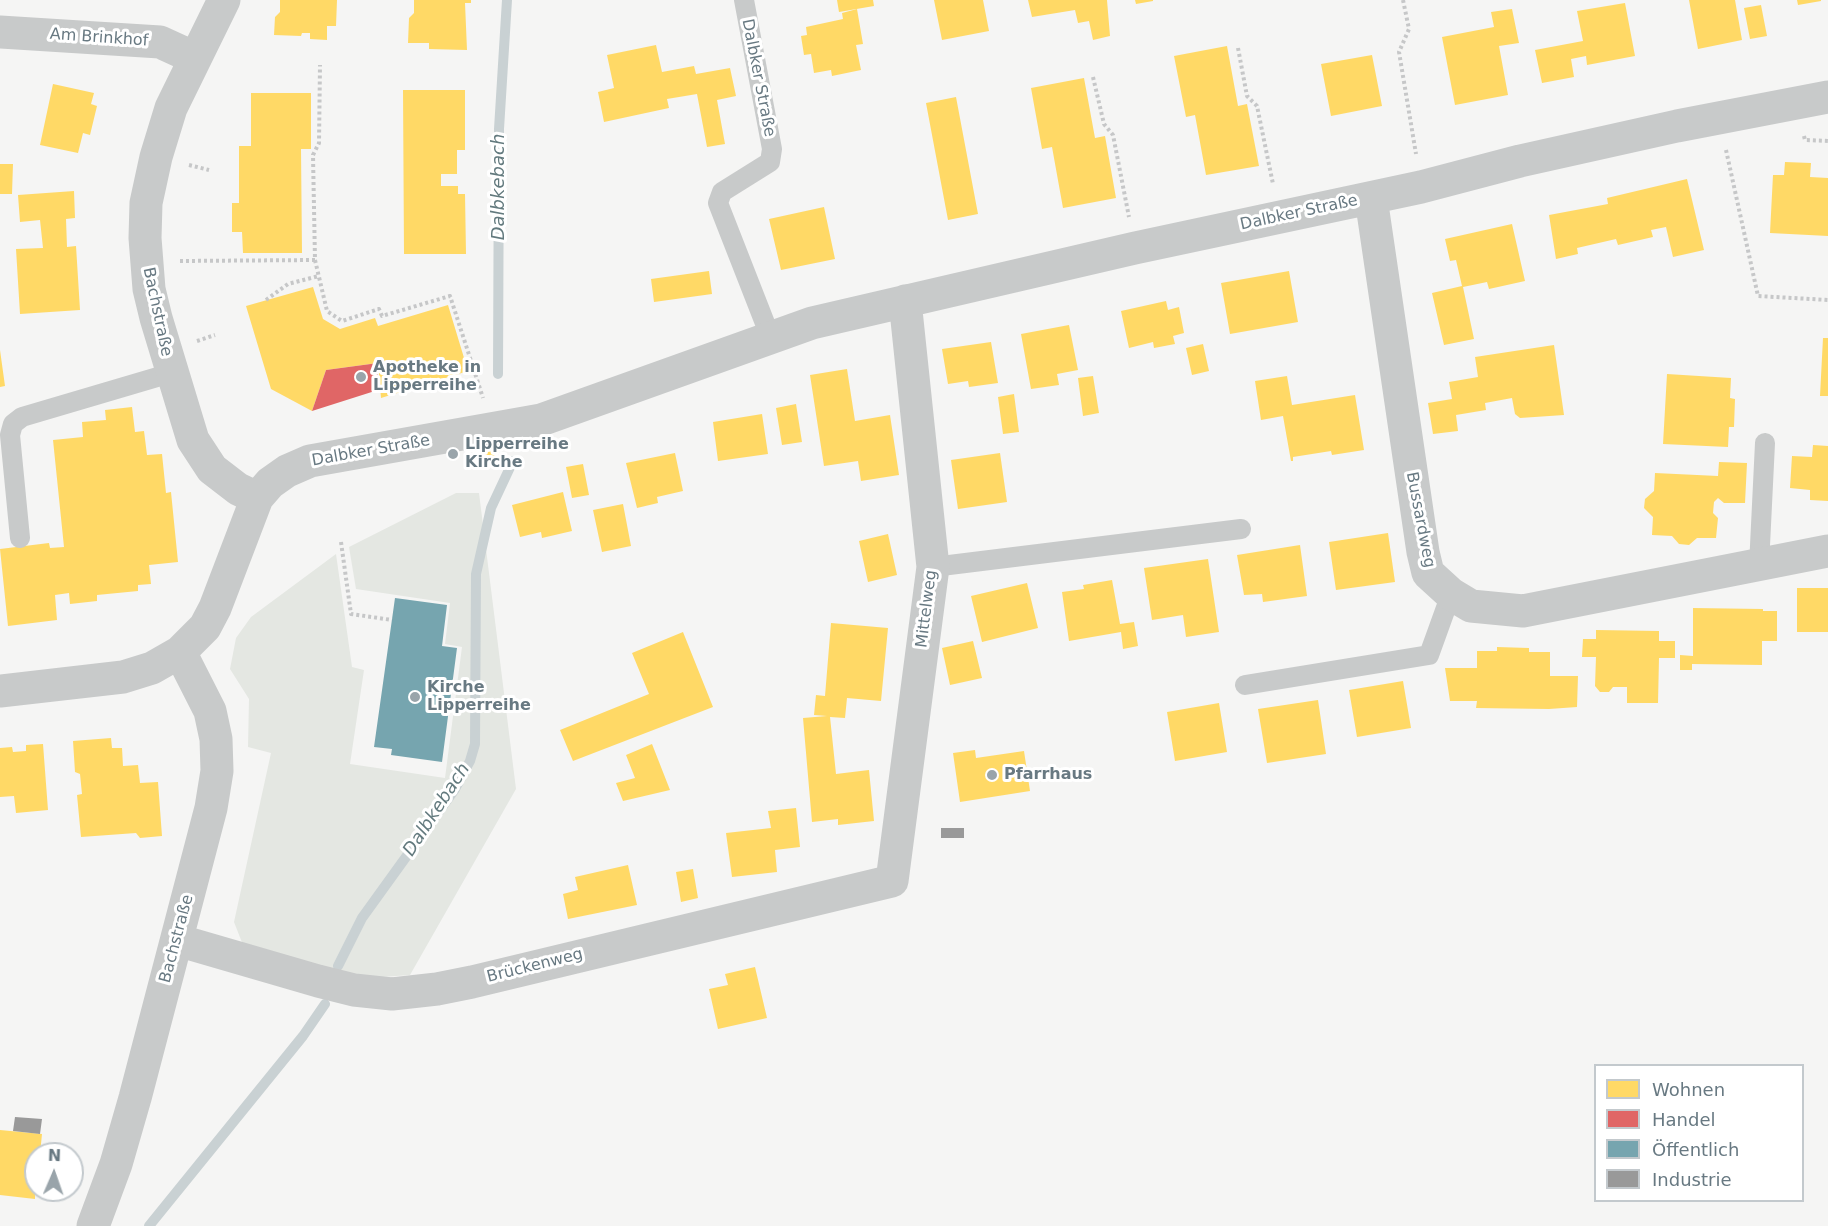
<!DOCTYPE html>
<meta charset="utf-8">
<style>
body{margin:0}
#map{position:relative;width:1828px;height:1226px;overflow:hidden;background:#f5f5f4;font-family:"DejaVu Sans",sans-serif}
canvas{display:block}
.legend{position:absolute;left:1594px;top:1064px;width:210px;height:138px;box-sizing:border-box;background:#fff;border:2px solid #c3c9cd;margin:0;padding:8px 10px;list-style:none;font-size:18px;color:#687982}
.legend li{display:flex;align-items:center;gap:12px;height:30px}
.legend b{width:30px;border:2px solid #c3c9cd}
.north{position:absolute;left:24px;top:1142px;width:60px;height:60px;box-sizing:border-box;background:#fff;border:2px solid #c3c9cd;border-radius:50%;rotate:2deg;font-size:16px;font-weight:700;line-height:24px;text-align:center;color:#687982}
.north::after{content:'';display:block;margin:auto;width:21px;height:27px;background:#99a4aa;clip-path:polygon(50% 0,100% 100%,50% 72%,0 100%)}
</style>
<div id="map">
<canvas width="1828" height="1226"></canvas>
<ul class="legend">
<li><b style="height:16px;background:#ffd966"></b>Wohnen</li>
<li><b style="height:16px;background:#e06666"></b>Handel</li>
<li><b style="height:16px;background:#76a5af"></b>Öffentlich</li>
<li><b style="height:16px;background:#999"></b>Industrie</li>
</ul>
<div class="north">N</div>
</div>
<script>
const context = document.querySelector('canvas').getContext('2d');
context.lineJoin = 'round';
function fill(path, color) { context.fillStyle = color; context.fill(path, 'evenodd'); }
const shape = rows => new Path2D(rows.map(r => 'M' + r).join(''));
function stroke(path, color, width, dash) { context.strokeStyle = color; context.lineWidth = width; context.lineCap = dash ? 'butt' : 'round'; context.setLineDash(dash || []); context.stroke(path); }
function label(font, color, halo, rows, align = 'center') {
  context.font = font + ' "DejaVu Sans",sans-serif'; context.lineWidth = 6; context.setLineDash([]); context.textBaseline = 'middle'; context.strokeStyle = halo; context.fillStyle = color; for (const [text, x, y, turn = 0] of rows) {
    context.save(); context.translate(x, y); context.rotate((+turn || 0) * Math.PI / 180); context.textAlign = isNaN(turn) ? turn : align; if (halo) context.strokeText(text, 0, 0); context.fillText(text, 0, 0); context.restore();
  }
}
const green = shape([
 [456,493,479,493,516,789,410,975,369,978,243,945,234,922,271,753,248,747,249,699,230,669,236,638,251,617,336,554,352,667,364,670,350,764,445,778,462,647,445,644,450,603,356,589,349,547]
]);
const homes = shape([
 [280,0,337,0,336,26,327,26,327,40,310,39,310,33,302,33,301,36,274,35,275,17,280,12],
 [414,0,471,0,471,3,465,3,467,50,429,49,429,43,408,43,409,18,414,13],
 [837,0,873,0,874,6,839,12],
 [934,0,983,0,989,31,942,40],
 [1028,0,1107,0,1110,36,1093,40,1089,21,1078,23,1075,10,1032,17],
 [1135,0,1153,0,1153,1,1136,4],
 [1689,0,1735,0,1742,40,1698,49],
 [1797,0,1821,0,1821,1,1798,5],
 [1625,3,1635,56,1587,65,1586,56,1571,59,1574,77,1542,83,1535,50,1583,41,1577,11],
 [1761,5,1767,36,1750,39,1744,8],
 [857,9,863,44,856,45,861,70,832,76,831,70,814,73,811,54,804,55,801,36,807,35,806,27,843,19,842,13],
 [1512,9,1519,43,1499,46,1508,95,1455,105,1442,37,1494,27,1491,12],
 [656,45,662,72,694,66,696,74,730,68,736,96,717,100,725,144,707,147,697,94,667,99,669,108,604,122,598,92,614,88,607,55],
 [1227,46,1238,106,1247,104,1259,166,1206,175,1195,115,1186,117,1174,56],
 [1372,55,1382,106,1331,116,1321,64],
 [1084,78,1095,138,1105,136,1116,198,1063,208,1052,147,1042,149,1031,88],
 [53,84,94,93,91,104,97,106,90,135,83,133,78,153,40,145],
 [403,90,465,90,465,150,457,150,457,174,441,174,441,186,458,186,458,194,465,194,466,254,404,254],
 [251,93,311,93,311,149,301,149,302,253,243,253,242,232,232,232,232,203,239,203,239,146,251,146],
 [956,97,978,214,948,220,926,103],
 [1785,162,1811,163,1810,177,1828,178,1828,236,1770,233,1773,175,1784,175],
 [0,164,13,164,12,194,0,194],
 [1687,179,1704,250,1673,257,1666,227,1651,230,1653,237,1618,245,1616,239,1577,248,1578,254,1556,259,1549,215,1608,204,1607,198],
 [74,191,75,218,66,219,67,247,76,246,80,310,20,314,16,249,43,248,40,220,20,222,18,195],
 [824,207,835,259,781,270,769,219],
 [1512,224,1525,281,1489,289,1487,282,1463,287,1474,339,1444,345,1432,293,1462,286,1456,260,1450,261,1445,239],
 [709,271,712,294,654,302,651,279],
 [1289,271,1298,322,1230,334,1221,283],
 [313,287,323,319,340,329,375,318,378,326,448,305,468,371,381,398,378,363,326,370,312,411,271,389,246,306],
 [1166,301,1168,310,1179,307,1184,333,1173,336,1175,344,1154,348,1153,342,1129,348,1121,311],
 [1069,325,1078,370,1057,374,1059,385,1031,389,1021,334],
 [1823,338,1828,338,1828,396,1820,396],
 [991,342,998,383,969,387,968,381,948,384,942,349],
 [1203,344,1209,371,1192,375,1186,348],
 [1554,345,1564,415,1520,418,1515,414,1512,398,1485,403,1486,410,1456,415,1458,431,1433,434,1428,403,1452,399,1449,382,1478,377,1475,357],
 [0,350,5,386,0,387],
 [847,369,855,421,890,415,899,475,861,481,858,461,824,466,810,375],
 [1667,374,1731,378,1730,398,1735,399,1734,427,1729,427,1728,447,1663,444],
 [1093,376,1099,413,1083,416,1078,378],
 [1287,376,1292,405,1355,395,1364,450,1332,455,1331,451,1293,457,1293,461,1291,461,1283,416,1261,420,1255,381],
 [1014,394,1019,432,1003,434,998,397],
 [796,404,802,442,782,445,776,408],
 [132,407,135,432,144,431,147,455,162,454,166,493,171,492,178,562,149,565,151,584,138,585,138,591,97,595,97,601,70,604,69,593,55,595,57,620,8,626,0,549,49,543,50,548,64,547,53,440,83,437,82,422,106,420,105,410],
 [762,414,768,454,718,461,713,422],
 [1813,445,1828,446,1828,501,1810,500,1810,490,1790,488,1792,456,1812,457],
 [493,448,495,458,477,461,475,451],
 [675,453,683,491,657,497,658,503,637,508,626,463],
 [1000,453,1007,502,958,509,951,460],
 [1719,462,1747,463,1745,503,1724,503,1718,498,1714,502,1713,513,1718,518,1716,538,1697,538,1689,545,1679,544,1672,536,1652,535,1653,517,1644,508,1645,499,1654,491,1655,473,1718,476],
 [583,464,589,495,572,498,566,467],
 [563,492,572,531,542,538,541,532,520,537,512,505],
 [623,504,631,546,602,552,593,510],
 [1388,533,1395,582,1336,590,1329,542],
 [888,534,897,575,868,582,859,541],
 [1300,545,1307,596,1263,602,1262,594,1244,595,1237,555],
 [1208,559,1219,632,1186,637,1183,615,1152,620,1144,568],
 [1112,580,1120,624,1134,622,1138,646,1123,649,1121,632,1069,641,1062,592,1084,589,1083,585],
 [1027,583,1038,628,982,642,971,596],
 [1797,588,1828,588,1828,632,1797,632],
 [1693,608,1763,609,1763,611,1777,611,1777,641,1762,641,1762,665,1692,664,1692,670,1680,670,1680,655,1693,656],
 [831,623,888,628,881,701,847,698,845,718,830,717,836,774,869,770,874,821,838,825,838,819,812,822,803,718,827,716,814,715,816,695,825,696],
 [1596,630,1659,631,1659,641,1675,641,1675,658,1659,658,1658,703,1627,703,1627,687,1613,687,1609,692,1600,692,1595,686,1596,657,1582,657,1583,639,1596,639],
 [683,632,713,707,573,761,560,730,649,694,632,653],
 [973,641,982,678,950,685,942,648],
 [1497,647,1529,648,1529,652,1550,652,1550,676,1578,676,1577,707,1549,709,1476,708,1477,701,1450,701,1445,668,1477,668,1477,651,1497,651],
 [1403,681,1411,728,1357,737,1349,690],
 [1318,700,1326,754,1267,763,1258,709],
 [1219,703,1227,752,1175,761,1167,712],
 [111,738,112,748,122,748,123,766,138,765,140,783,158,782,162,836,140,838,136,833,81,837,77,795,82,794,80,774,75,772,73,741],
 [43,744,48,810,16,813,14,796,0,797,0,748,12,747,13,752,26,751,26,745],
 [652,744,670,790,623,801,616,783,635,778,626,755],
 [975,750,976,758,1024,751,1030,791,960,802,953,753],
 [796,808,800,847,775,850,777,872,732,877,726,833,771,828,768,811],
 [628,865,637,905,568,919,563,894,578,890,575,877],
 [693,869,698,898,681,902,676,872],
 [755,967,767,1018,718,1029,709,989,728,985,725,974],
 [0,1130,42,1134,40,1154,36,1154,35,1199,0,1195]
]);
const shops = shape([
 [378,363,378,390,312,411,326,370]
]);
const public = shape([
 [395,598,447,605,442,646,457,648,442,762,391,755,392,749,374,747]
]);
const industry = shape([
 [941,828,964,828,964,838,941,838],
 [15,1117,42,1119,40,1134,13,1131]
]);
const stream = shape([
 [498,374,499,129,507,0],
 [338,966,362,918,455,789,470,761,475,744,476,574,491,508,513,461],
 [149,1226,303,1036,325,1004]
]);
const path = shape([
 [1403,0,1409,29,1399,52,1416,154],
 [1238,48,1247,96,1257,106,1273,184],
 [1093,77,1104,124,1113,135,1129,217],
 [1804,136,1805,140,1828,141],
 [1726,150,1758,296,1828,300],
 [189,165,209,170],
 [315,260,327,311,342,321,379,309,382,316,450,296,483,398],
 [180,261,315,260,313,155,319,143,320,65],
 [266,300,288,284,319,276],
 [197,341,215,335],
 [341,542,351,614,392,620]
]);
const service = shape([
 [744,0,772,149,770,162,722,192,718,203,770,336],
 [20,538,10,435,13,424,22,417,171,373],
 [1759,566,1765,443],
 [933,567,1241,529],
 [1245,685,1429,655,1451,594]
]);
const minor = shape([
 [224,0,171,108,156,157,146,203,145,238,149,289,156,318,193,440,212,469,238,489,257,498],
 [0,32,160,42,195,58],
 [1371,198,1423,552,1428,573,1451,594,1471,606,1523,611,1828,551],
 [0,691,123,677,152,668,180,652,205,627,215,608,257,498,270,483,287,471,310,461,541,420,812,323,1135,248,1421,187,1520,161,1677,126,1828,97],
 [177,940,318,981,354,990,392,994,437,989,472,982,892,881,933,567,905,301],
 [93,1226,116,1164,135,1098,211,808,217,771,216,739,210,711,180,652]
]);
const markers = [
 [361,377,6,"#99a4aa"],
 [453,454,6,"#99a4aa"],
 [415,697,6,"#99a4aa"],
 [992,775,6,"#99a4aa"]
];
const streetNames = [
 ["Am Brinkhof",99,38,4],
 ["Dalbker Straße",758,78,79],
 ["Dalbker Straße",1299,213,-12],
 ["Bachstraße",157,312,78],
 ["Dalbker Straße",371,451,-10],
 ["Bussardweg",1420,520,79],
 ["Mittelweg",927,609,-83],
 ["Bachstraße",177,939,-75],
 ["Brückenweg",535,966,-14]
];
const poiNames = [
 ["Apotheke in",373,368],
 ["Lipperreihe",373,386],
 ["Lipperreihe",465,445],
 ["Kirche",465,463],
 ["Kirche",427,688],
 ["Lipperreihe",427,706],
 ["Pfarrhaus",1004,775]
];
const waterNames = [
 ["Dalbkebach",499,187,-90],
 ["Dalbkebach",437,810,-57]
];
fill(green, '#e4e7e2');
fill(homes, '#ffd966');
fill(shops, '#e06666');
fill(public, '#76a5af');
fill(industry, '#999');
stroke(stream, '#c9d1d3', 10);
stroke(path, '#c6c7c8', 4, [3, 3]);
stroke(service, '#c8caca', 20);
stroke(minor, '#c8caca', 33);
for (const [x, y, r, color] of markers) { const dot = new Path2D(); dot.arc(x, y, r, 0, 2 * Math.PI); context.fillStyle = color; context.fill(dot); stroke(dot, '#fff', 2); }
label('16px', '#687982', '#fff', streetNames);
label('bold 16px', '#687982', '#fff', poiNames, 'left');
label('italic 18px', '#637a7e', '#fff', waterNames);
</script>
